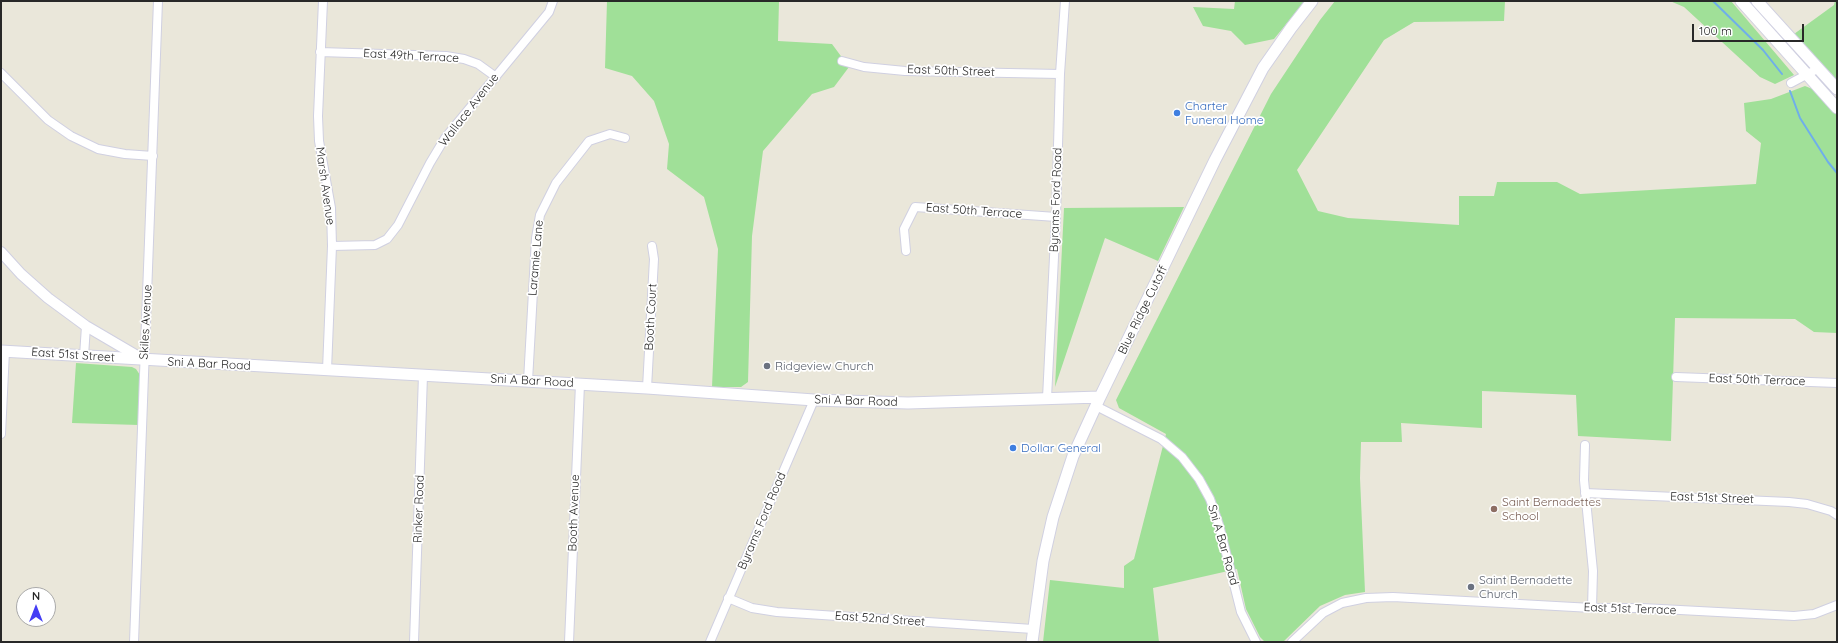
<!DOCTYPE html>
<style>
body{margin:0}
#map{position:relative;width:1838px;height:643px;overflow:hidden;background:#eae7da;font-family:Quicksand,sans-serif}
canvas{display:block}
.frame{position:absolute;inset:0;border:2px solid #282828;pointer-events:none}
.north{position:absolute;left:16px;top:587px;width:40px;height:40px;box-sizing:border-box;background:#fff;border:1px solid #a9a9a9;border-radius:50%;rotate:0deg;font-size:11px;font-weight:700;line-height:16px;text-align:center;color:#282828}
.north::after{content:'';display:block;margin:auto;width:14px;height:18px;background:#453ef4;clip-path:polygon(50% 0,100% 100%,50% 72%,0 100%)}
.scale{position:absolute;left:1692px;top:24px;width:112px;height:18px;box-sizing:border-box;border:2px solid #282828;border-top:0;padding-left:5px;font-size:12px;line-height:14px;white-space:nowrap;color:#282828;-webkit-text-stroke:3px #fff;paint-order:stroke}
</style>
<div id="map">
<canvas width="1838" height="643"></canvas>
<div class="frame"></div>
<div class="north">N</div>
<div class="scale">100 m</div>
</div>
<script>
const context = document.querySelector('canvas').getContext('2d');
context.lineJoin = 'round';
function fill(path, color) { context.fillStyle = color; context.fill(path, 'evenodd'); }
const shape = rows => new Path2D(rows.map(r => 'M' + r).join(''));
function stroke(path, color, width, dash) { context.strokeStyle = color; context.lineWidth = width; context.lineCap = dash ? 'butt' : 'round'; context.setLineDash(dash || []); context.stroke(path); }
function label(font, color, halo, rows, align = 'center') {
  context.font = font + ' Quicksand,sans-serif'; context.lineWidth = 3.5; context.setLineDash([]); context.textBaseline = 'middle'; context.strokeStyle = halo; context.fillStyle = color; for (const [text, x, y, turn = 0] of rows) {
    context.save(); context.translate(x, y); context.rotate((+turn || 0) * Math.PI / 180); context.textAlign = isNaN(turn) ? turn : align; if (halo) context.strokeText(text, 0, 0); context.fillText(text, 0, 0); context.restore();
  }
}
const green = shape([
 [607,1,779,1,778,41,832,44,849,67,834,87,812,94,763,151,752,236,748,382,741,387,712,387,718,249,704,197,667,169,669,144,654,101,632,76,605,68],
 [1235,1,1305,1,1274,39,1245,45,1231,31,1203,26,1193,7,1234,9],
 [1335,1,1505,1,1504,21,1414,22,1384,40,1297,170,1318,211,1348,218,1459,225,1459,196,1494,196,1497,182,1557,182,1580,194,1756,184,1761,143,1746,131,1744,103,1771,99,1805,86,1815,90,1837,115,1837,333,1814,332,1795,319,1675,318,1671,441,1578,436,1576,395,1482,391,1482,428,1401,423,1402,442,1361,442,1360,478,1365,592,1345,595,1320,606,1283,642,1265,642,1260,637,1246,609,1237,569,1153,588,1159,642,1043,642,1050,580,1124,588,1124,566,1134,559,1166,434,1119,408,1116,400,1271,94,1320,20],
 [1670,1,1731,1,1794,75,1775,84,1760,77,1684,7],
 [1835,1,1837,1,1837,80,1794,34,1834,5],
 [1184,207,1158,261,1105,238,1055,387,1064,208],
 [76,363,132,367,136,369,140,375,139,425,72,423]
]);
const stream = shape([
 [1713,1,1763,50,1782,74],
 [1790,91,1800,118,1828,162,1837,173]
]);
const minor = shape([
 [323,1,318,116,319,141,331,208,332,246,327,370],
 [320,52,446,56,464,59,478,64,496,77],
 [842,61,864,67,905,71,1060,74],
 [1,73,48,120,71,136,98,149,125,154,153,156],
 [1791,83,1819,68],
 [332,246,375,245,387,239,398,225,430,163,445,138,549,12,553,1],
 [906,251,904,229,915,207,1056,217],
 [84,356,86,326],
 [1676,377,1837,383],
 [528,381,536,238,540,215,556,183,589,141,610,134,625,138],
 [647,388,654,259,652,246],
 [1047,398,1056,217,1060,74,1065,1],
 [1096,406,1161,439,1182,457,1199,479,1210,499,1219,525,1241,612,1256,642],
 [1,434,5,351],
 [1585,445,1584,480,1593,571,1592,608],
 [1585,493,1789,502,1807,504,1831,511,1837,515],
 [728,598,752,608,777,612,1033,629],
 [134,642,158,1],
 [414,642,423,375],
 [569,642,580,384],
 [710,642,814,400],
 [1292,642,1323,613,1342,603,1366,598,1393,597,1592,608,1642,608,1794,616,1814,614,1837,605]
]);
const tertiary = shape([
 [1,252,21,274,48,298,86,326,144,360]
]);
const secondary = shape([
 [1741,1,1837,108],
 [1757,1,1837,89],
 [1,351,647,388,814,400,908,403,1100,397],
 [1032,642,1043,561,1053,517,1073,456,1100,397,1215,160,1263,68,1291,28,1312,1]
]);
const markers = [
 [1177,113,4,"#3f7fe0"],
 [767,366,4,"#6b7280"],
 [1013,448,4,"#3f7fe0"],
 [1494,509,4,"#8d6e63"],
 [1471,587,4,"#6b7280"]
];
const streetNames = [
 ["East 49th Terrace",411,56,3],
 ["East 50th Street",951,71,2],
 ["Wallace Avenue",469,110,-52],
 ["Marsh Avenue",325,186,82],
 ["Byrams Ford Road",1056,200,-88],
 ["East 50th Terrace",974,211,4],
 ["Laramie Lane",536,258,-85],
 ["Blue Ridge Cutoff",1143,310,-64],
 ["Booth Court",651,317,-87],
 ["Skiles Avenue",146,322,-87],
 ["East 51st Street",73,355,4],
 ["Sni A Bar Road",209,364,3],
 ["East 50th Terrace",1757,380,2],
 ["Sni A Bar Road",532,381,3],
 ["Sni A Bar Road",856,401,2],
 ["East 51st Street",1712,498,2],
 ["Rinker Road",419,509,-88],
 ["Booth Avenue",574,513,-88],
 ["Byrams Ford Road",762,521,-67],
 ["Sni A Bar Road",1223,545,74],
 ["East 51st Terrace",1630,609,2],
 ["East 52nd Street",880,619,4]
];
const shopNames = [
 ["Charter",1185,106],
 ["Funeral Home",1185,120],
 ["Dollar General",1021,448]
];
const worshipNames = [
 ["Ridgeview Church",775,366],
 ["Saint Bernadette",1479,580],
 ["Church",1479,594]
];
const educationNames = [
 ["Saint Bernadettes",1502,502],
 ["School",1502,516]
];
fill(green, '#a0e098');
stroke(stream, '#6faeea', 2);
stroke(minor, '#d0d0e1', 10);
stroke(tertiary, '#d0d0e1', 12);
stroke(secondary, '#d0d0e1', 13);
stroke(minor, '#fff', 8);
stroke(tertiary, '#fff', 10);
stroke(secondary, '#fff', 11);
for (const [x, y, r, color] of markers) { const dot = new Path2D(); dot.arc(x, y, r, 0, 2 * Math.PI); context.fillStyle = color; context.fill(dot); stroke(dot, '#fff', 1.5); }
label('12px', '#282828', '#fff', streetNames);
label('12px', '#366cbe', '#fff', shopNames, 'left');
label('12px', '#5b616d', '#fff', worshipNames, 'left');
label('12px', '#785e54', '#fff', educationNames, 'left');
</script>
